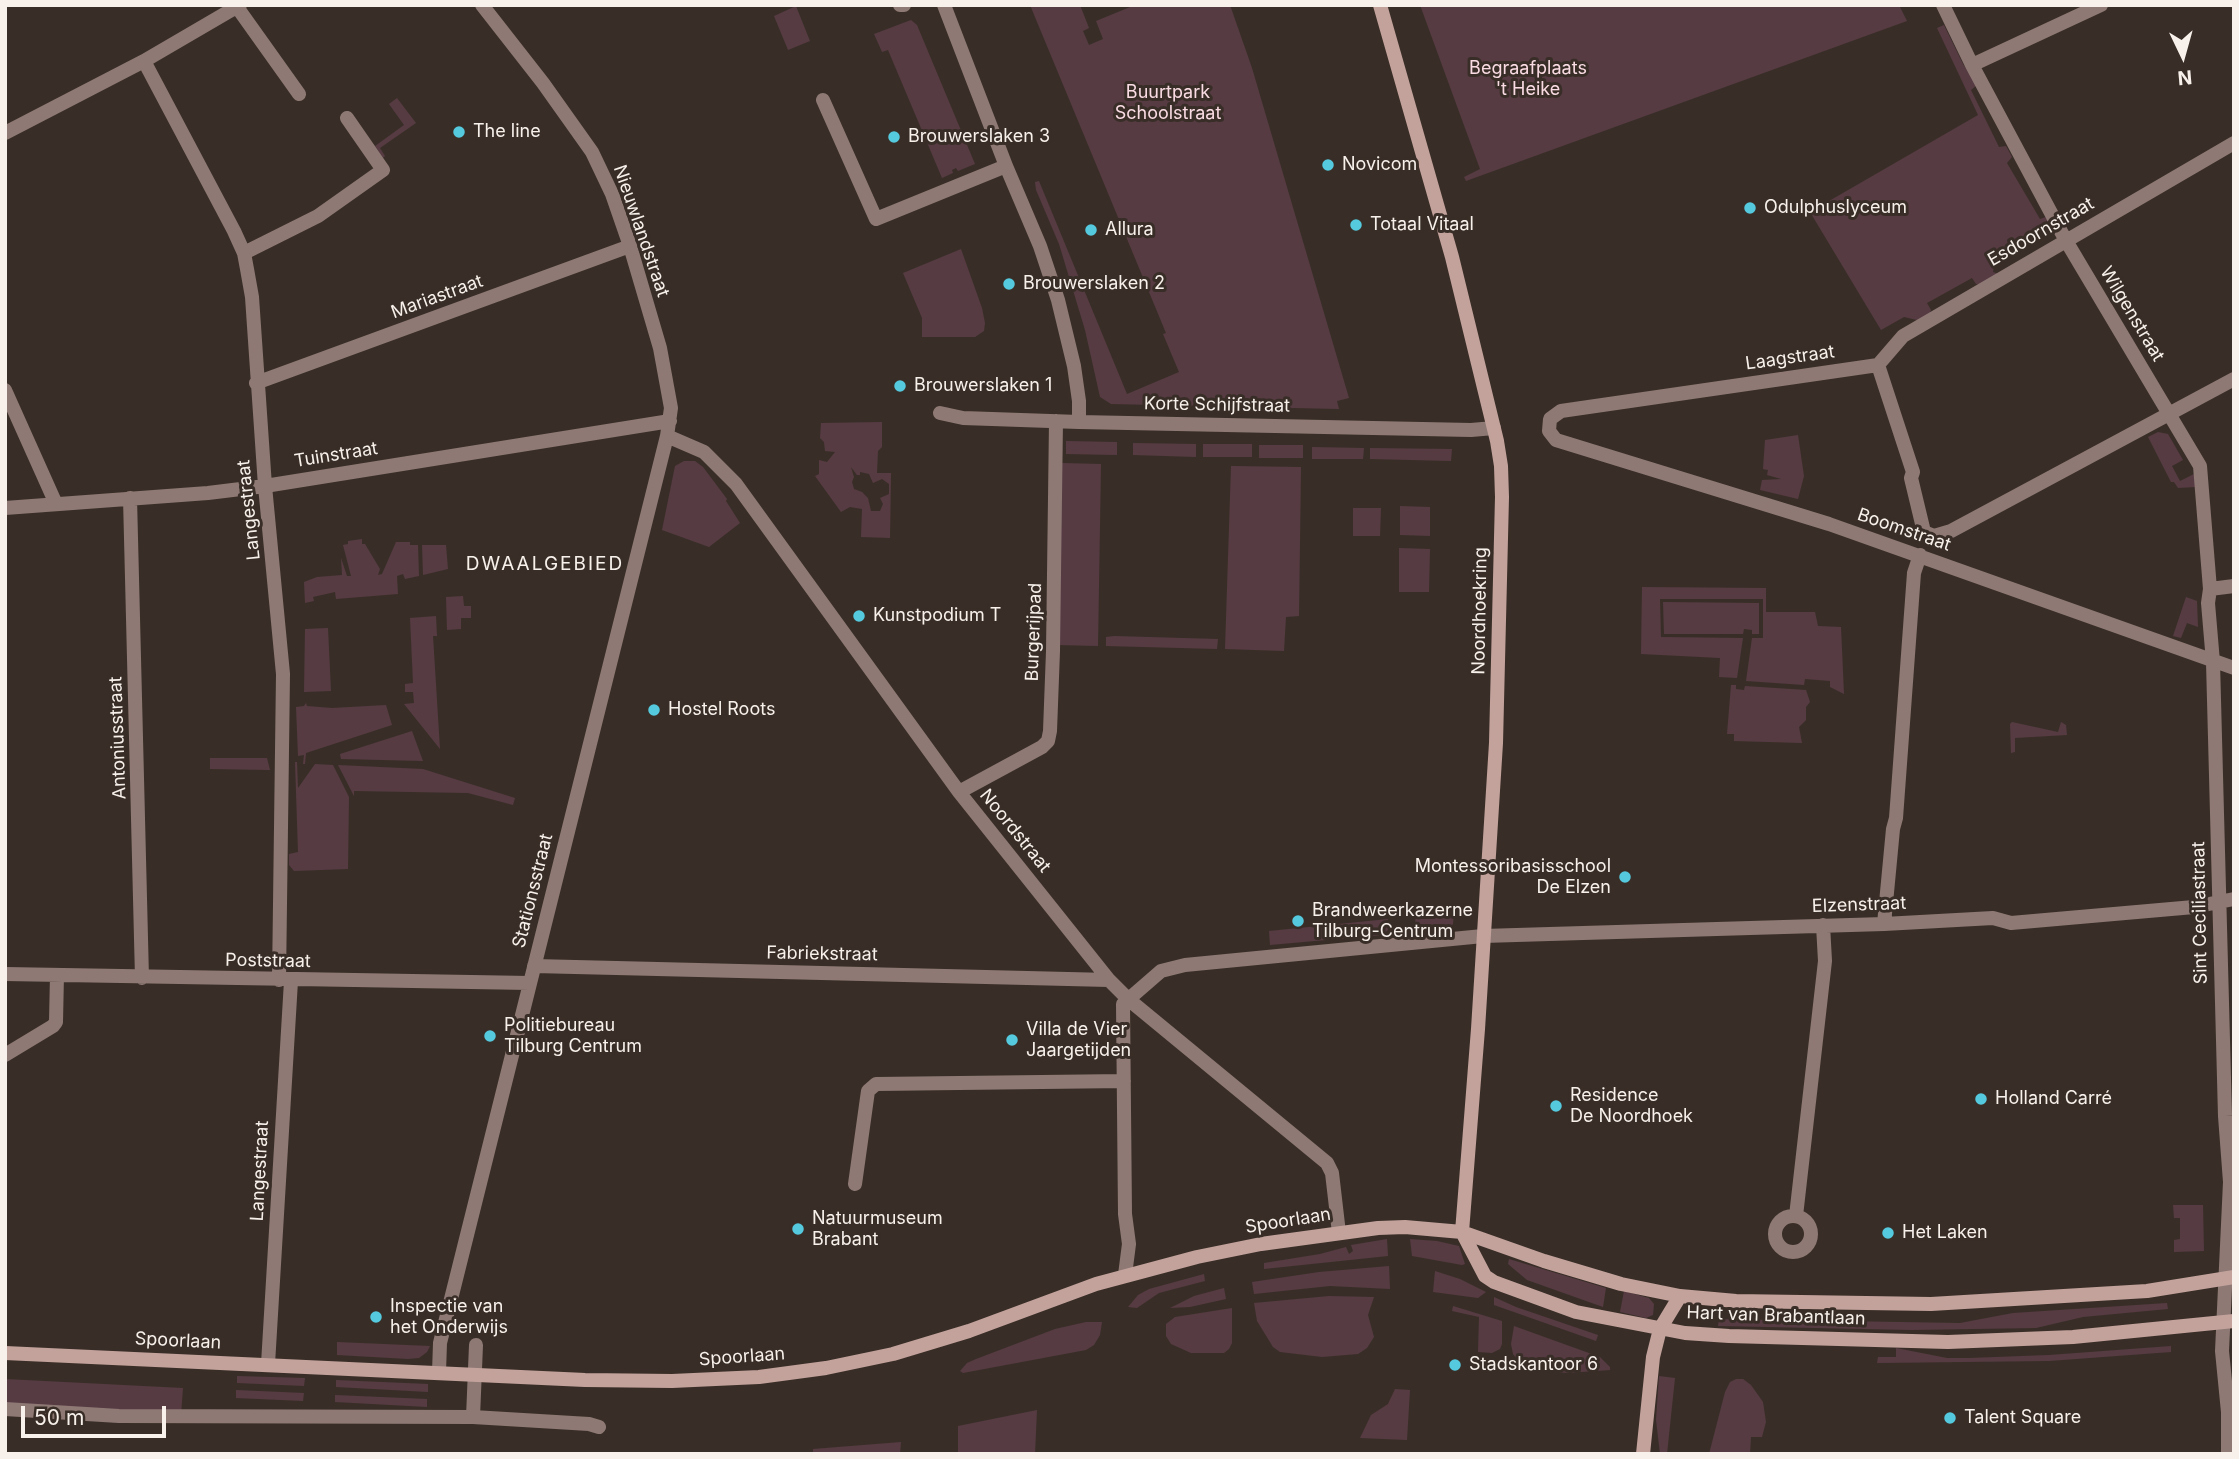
<!DOCTYPE html>
<meta charset="utf-8">
<style>
body{margin:0}
#map{position:relative;width:2239px;height:1459px;overflow:hidden;background:#392e27;font-family:Inter,sans-serif}
canvas{display:block}
.frame{position:absolute;inset:0;border:7px solid #f7f0eb;pointer-events:none}
.north{position:absolute;left:2148px;top:21px;width:70px;height:70px;-webkit-text-stroke:5px #392e27;paint-order:stroke;rotate:175deg;font-size:19px;font-weight:700;line-height:28px;text-align:center;color:#f7f0eb}
.north::after{content:'';display:block;margin:auto;width:24px;height:32px;background:#f7f0eb;clip-path:polygon(50% 0,100% 100%,50% 72%,0 100%)}
.scale{position:absolute;left:21px;top:1406px;width:145px;height:32px;box-sizing:border-box;border:4px solid #f7f0eb;border-top:0;padding-left:9px;font-size:21px;line-height:24px;white-space:nowrap;color:#f7f0eb;-webkit-text-stroke:5px #392e27;paint-order:stroke}
</style>
<div id="map">
<canvas width="2239" height="1459"></canvas>
<div class="frame"></div>
<div class="north">N</div>
<div class="scale">50 m</div>
</div>
<script>
const ctx = document.querySelector('canvas').getContext('2d');
ctx.lineJoin = 'round';
function fill(path, color) { ctx.fillStyle = color; ctx.fill(path, 'evenodd'); }
const toPath = rows => new Path2D(rows.map(r => 'M' + r).join(''));
function trace(path, color, width, dash) { ctx.strokeStyle = color; ctx.lineWidth = width; ctx.lineCap = dash ? 'butt' : 'round'; ctx.setLineDash(dash || []); ctx.stroke(path); }
function drawText(font, color, halo, rows, align = 'center') {
  ctx.font = font + ' Inter,sans-serif'; ctx.lineWidth = 6; ctx.setLineDash([]); ctx.textBaseline = 'middle'; ctx.strokeStyle = halo; ctx.fillStyle = color; for (const [text, x, y, turn = 0] of rows) {
    ctx.save(); ctx.translate(x, y); ctx.rotate((+turn || 0) * Math.PI / 180); ctx.textAlign = isNaN(turn) ? turn : align; if (halo) ctx.strokeText(text, 0, 0); ctx.fillText(text, 0, 0); ctx.restore();
  }
}
const green = toPath([
 [1030,5,1080,5,1089,28,1083,31,1089,45,1103,39,1096,21,1135,5,1230,5,1252,68,1349,398,1337,401,1339,409,1111,404,1100,397,1085,330,1069,277,1059,244,1036,190,1035,182,1039,181,1127,394,1179,372,1163,334,1166,333],
 [1420,5,1899,5,1907,21,1466,181,1464,177,1480,169],
 [796,6,810,41,788,50,774,16],
 [911,20,917,25,975,164,958,171,956,168,952,170,953,173,942,178,888,50,882,52,874,34],
 [1944,25,1963,64,1977,85,1971,90,1999,147,2006,146,2012,157,2007,163,2040,219,2046,217,2054,228,2041,235,2039,232,2034,242,1994,265,1993,272,2005,276,1986,286,1976,284,1972,278,1927,303,1931,310,1929,316,1921,321,1904,317,1881,330,1810,212,1978,115,1937,28],
 [397,98,416,123,380,148,385,156,383,158,375,146,404,125,389,104],
 [961,249,982,308,985,323,984,331,975,337,922,337,922,318,903,273],
 [882,422,882,447,878,451,877,473,891,473,890,538,861,537,862,509,850,507,841,512,815,476,819,474,819,460,827,462,835,452,825,451,824,442,820,438,821,423],
 [851,467,857,475,860,475,860,472,869,474,873,483,882,479,889,484,889,494,880,498,883,504,880,511,871,511,868,498,862,492,854,489,852,482,854,477],
 [2158,432,2168,434,2183,460,2172,466,2180,481,2194,474,2196,487,2178,488,2174,482,2171,482,2148,437],
 [1798,435,1804,476,1798,499,1760,490,1762,480,1781,479,1767,475,1768,470,1763,469,1765,440],
 [1066,441,1117,442,1117,455,1066,454],
 [1133,443,1196,444,1196,457,1133,455],
 [1203,444,1252,444,1252,457,1203,457],
 [1259,445,1303,445,1303,458,1259,458],
 [1312,447,1364,448,1363,459,1312,459],
 [1370,448,1452,449,1451,461,1370,459],
 [684,461,695,461,703,467,727,499,726,501,740,523,709,547,662,530,675,466],
 [1062,463,1101,464,1098,646,1057,645],
 [1231,466,1301,467,1299,616,1286,617,1284,651,1225,649],
 [1400,506,1430,507,1430,536,1400,535],
 [1353,508,1381,508,1380,536,1353,536],
 [362,539,362,544,365,544,380,569,378,575,382,574,396,542,410,542,410,545,418,545,419,576,405,579,403,574,397,576,398,594,336,599,335,592,313,597,314,601,305,603,304,582,317,577,342,575,341,558,347,576,351,576,343,545,348,544,348,541],
 [422,545,446,545,448,569,423,575],
 [1399,548,1430,549,1429,592,1399,592],
 [1642,587,1766,588,1766,612,1815,612,1818,626,1841,627,1844,694,1830,687,1830,681,1805,679,1804,685,1746,681,1752,638,1763,638,1763,599,1660,599,1661,637,1743,638,1737,678,1719,677,1720,658,1641,654],
 [463,596,464,606,471,606,471,618,461,618,461,629,447,630,446,597],
 [2186,597,2197,601,2198,627,2187,623,2181,638,2173,636],
 [1663,602,1759,603,1759,634,1752,634,1752,630,1744,629,1743,634,1664,634],
 [436,616,437,636,433,636,440,749,404,704,414,703,413,692,405,692,405,684,413,683,410,618],
 [328,628,331,691,304,692,305,629],
 [1106,637,1114,636,1218,639,1217,649,1106,646],
 [1731,685,1736,685,1736,689,1744,690,1745,686,1806,690,1810,702,1806,707,1806,720,1799,727,1802,743,1734,741,1734,734,1727,734],
 [306,703,307,706,332,708,386,705,392,725,306,753,305,764,303,764,304,755,298,756,296,707,304,706],
 [2012,722,2058,732,2061,722,2066,725,2067,735,2015,738,2015,752,2011,753,2010,724],
 [412,731,423,761,341,759,340,754],
 [210,758,267,758,270,770,210,769],
 [295,762,297,762,298,788,315,764,333,765,349,797,348,869,294,871,289,865,289,854,298,852],
 [338,765,423,769,515,798,513,805,468,793,354,791,354,796],
 [1417,907,1454,912,1453,924,1448,929,1414,931],
 [1388,919,1388,930,1382,935,1270,945,1269,931],
 [2173,1205,2203,1205,2204,1251,2174,1252,2174,1240,2180,1239,2180,1218,2174,1218],
 [1387,1239,1388,1256,1264,1269,1264,1263,1320,1254,1346,1247,1349,1254,1353,1251,1351,1245],
 [1410,1239,1437,1241,1459,1246,1465,1264,1462,1265,1412,1256],
 [1509,1259,1606,1288,1603,1307,1527,1280,1508,1264],
 [1389,1266,1390,1289,1330,1286,1254,1294,1252,1282,1319,1272],
 [1435,1271,1460,1279,1486,1292,1478,1298,1433,1292],
 [1204,1274,1205,1281,1159,1293,1137,1308,1128,1307,1138,1295,1149,1289],
 [1224,1288,1226,1299,1190,1307,1170,1308,1194,1296],
 [1624,1291,1649,1298,1654,1304,1653,1315,1646,1318,1620,1312],
 [1329,1296,1374,1297,1368,1315,1374,1337,1367,1348,1358,1354,1322,1357,1280,1352,1273,1347,1257,1321,1254,1303],
 [1494,1297,1516,1307,1598,1335,1596,1341,1494,1305],
 [2167,1303,2168,1309,2083,1317,2036,1328,1912,1330,1718,1326,1719,1319,1960,1323,2013,1313],
 [1453,1306,1502,1321,1502,1344,1500,1349,1492,1353,1478,1352,1479,1317,1452,1311],
 [1232,1308,1232,1343,1229,1349,1224,1353,1191,1353,1171,1344,1166,1336,1166,1324,1175,1317],
 [1086,1322,1102,1322,1100,1335,1094,1345,1086,1350,963,1373,960,1371,967,1363,976,1359,1055,1329],
 [1514,1326,1600,1357,1610,1367,1610,1370,1568,1373,1540,1371,1528,1368,1519,1362,1513,1354,1511,1344],
 [337,1342,430,1346,427,1352,419,1358,408,1359,337,1355],
 [2171,1346,2171,1352,2049,1361,1877,1363,1878,1357,1896,1357,1896,1348,1947,1358,1969,1358,2049,1355],
 [237,1376,305,1378,304,1386,237,1383],
 [1659,1376,1675,1378,1667,1454,1660,1454,1656,1420],
 [5,1379,183,1388,181,1415,5,1406],
 [1736,1379,1743,1379,1751,1385,1763,1402,1766,1422,1762,1437,1751,1437,1750,1454,1709,1454,1725,1392,1730,1382],
 [336,1380,428,1384,428,1392,336,1387],
 [1395,1389,1410,1390,1407,1440,1360,1438,1371,1415,1388,1404],
 [236,1390,304,1393,303,1401,236,1398],
 [335,1395,427,1399,427,1407,335,1402],
 [1037,1410,1035,1454,958,1454,958,1426],
 [901,1442,900,1454,813,1454,813,1449]
]);
const street = toPath([
 [900,5,904,5],
 [944,5,1006,166,1040,246,1058,300,1074,366,1079,401,1079,422],
 [1943,5,1972,65,2065,239,2200,466,2210,589,2208,603,2213,662,2225,1116,2230,1182,2222,1351,2228,1412,2228,1454],
 [237,7,299,94],
 [144,61,234,231,244,253,247,269,252,297,265,486,283,674,279,980],
 [1972,65,2101,5],
 [823,100,876,219,1006,166],
 [5,133,144,61,240,5],
 [244,253,318,216,383,170,347,118],
 [1878,365,1903,336,2234,143],
 [256,383,630,246],
 [5,390,56,504],
 [940,413,963,418,1079,422,1471,430,1494,428],
 [667,436,704,452,736,484,959,792,1109,980,1128,999,1327,1163,1332,1173,1339,1233],
 [130,498,142,978],
 [5,508,208,493,265,486,670,421],
 [1934,536,1924,532,1911,478,1913,472,1878,365,1561,411,1550,419,1549,431,1556,440,1829,524,2234,668],
 [1934,536,1951,531,2234,379],
 [2210,589,2234,586],
 [959,792,1042,747,1048,741,1050,731,1053,651,1056,421],
 [1884,924,1893,829,1896,818,1914,573,1920,555],
 [534,966,1109,980],
 [5,974,529,983],
 [5,1055,53,1026,56,1022,57,975],
 [855,1184,868,1091,876,1084,1124,1081],
 '1775 1234a18 18 0 1 1 36 0a18 18 0 1 1-36 0Z',
 [1796,1216,1825,961,1823,925],
 [1125,1275,1129,1244,1125,1214,1123,1004,1161,971,1185,965,1483,936,1884,924,1993,918,2011,923,2194,907,2234,899],
 [268,1364,291,981],
 [439,1372,440,1343,667,436,671,408,660,348,630,246,612,194,592,152,543,83,482,5],
 [5,1409,119,1416,473,1417,589,1424,599,1427],
 [473,1417,476,1345]
]);
const secondary = toPath([
 [1380,5,1452,257,1497,441,1501,466,1502,497,1496,743,1478,1029,1462,1232],
 [1462,1232,1485,1276,1494,1282,1576,1312,1685,1333,1729,1336,1948,1342,2073,1337,2234,1321],
 [5,1353,585,1380,672,1381,759,1377,826,1368,893,1354,969,1331,1096,1284,1197,1257,1261,1244,1378,1228,1405,1227,1462,1232,1544,1261,1621,1284,1680,1296,1736,1301,1931,1304,2147,1291,2234,1277],
 [1643,1454,1653,1357,1660,1329,1680,1296]
]);
const markers = [
 [459,132,7,"#55cadf"],
 [894,137,7,"#55cadf"],
 [1328,165,7,"#55cadf"],
 [1750,208,7,"#55cadf"],
 [1356,225,7,"#55cadf"],
 [1091,230,7,"#55cadf"],
 [1009,284,7,"#55cadf"],
 [900,386,7,"#55cadf"],
 [859,616,7,"#55cadf"],
 [654,710,7,"#55cadf"],
 [1625,877,7,"#55cadf"],
 [1298,921,7,"#55cadf"],
 [490,1036,7,"#55cadf"],
 [1012,1040,7,"#55cadf"],
 [1981,1099,7,"#55cadf"],
 [1556,1106,7,"#55cadf"],
 [798,1229,7,"#55cadf"],
 [1888,1233,7,"#55cadf"],
 [376,1317,7,"#55cadf"],
 [1455,1365,7,"#55cadf"],
 [1950,1418,7,"#55cadf"]
];
const parkNames = [
 ["Begraafplaats",1528,69],
 ["'t Heike",1528,90],
 ["Buurtpark",1168,93],
 ["Schoolstraat",1168,114]
];
const poiNames = [
 ["The line",473,132],
 ["Brouwerslaken 3",908,137],
 ["Novicom",1342,165],
 ["Odulphuslyceum",1764,208],
 ["Totaal Vitaal",1370,225],
 ["Allura",1105,230],
 ["Brouwerslaken 2",1023,284],
 ["Brouwerslaken 1",914,386],
 ["Kunstpodium T",873,616],
 ["Hostel Roots",668,710],
 ["Montessoribasisschool",1611,867,"right"],
 ["De Elzen",1611,888,"right"],
 ["Brandweerkazerne",1312,911],
 ["Tilburg-Centrum",1312,932],
 ["Politiebureau",504,1026],
 ["Tilburg Centrum",504,1047],
 ["Villa de Vier",1026,1030],
 ["Jaargetijden",1026,1051],
 ["Residence",1570,1096],
 ["De Noordhoek",1570,1117],
 ["Holland Carré",1995,1099],
 ["Natuurmuseum",812,1219],
 ["Brabant",812,1240],
 ["Het Laken",1902,1233],
 ["Inspectie van",390,1307],
 ["het Onderwijs",390,1328],
 ["Stadskantoor 6",1469,1365],
 ["Talent Square",1964,1418]
];
const streetNames = [
 ["Nieuwlandstraat",641,231,71],
 ["Esdoornstraat",2041,232,-30],
 ["Mariastraat",437,297,-20],
 ["Wilgenstraat",2132,314,59],
 ["Laagstraat",1790,358,-8],
 ["Korte Schijfstraat",1217,405,1],
 ["Tuinstraat",336,455,-9],
 ["Langestraat",249,510,-96],
 ["Boomstraat",1904,530,19],
 ["Noordhoekring",1480,611,-89],
 ["Burgerijpad",1034,632,-88],
 ["Antoniusstraat",118,738,-92],
 ["Noordstraat",1015,831,51],
 ["Stationsstraat",533,891,-76],
 ["Elzenstraat",1859,905,-2],
 ["Sint Ceciliastraat",2200,913,-91],
 ["Fabriekstraat",822,954,1],
 ["Poststraat",268,961,1],
 ["Langestraat",260,1171,-87],
 ["Spoorlaan",1288,1221,-9],
 ["Hart van Brabantlaan",1776,1316,2],
 ["Spoorlaan",178,1341,3],
 ["Spoorlaan",742,1357,-4]
];
const neighbourhoodNames = [
 ["DWAALGEBIED",545,564]
];
fill(green, '#563b43');
trace(street, '#8e7975', 14);
trace(secondary, '#c3a29c', 14);
for (const [x, y, r, color] of markers) { const dot = new Path2D(); dot.arc(x, y, r, 0, 2 * Math.PI); ctx.fillStyle = color; ctx.fill(dot); trace(dot, '#392e27', 2.5); }
drawText('18px', '#f9dbe3', '#392e27', parkNames);
drawText('18px', '#f7f0eb', '#392e27', poiNames, 'left');
drawText('18px', '#f7f0eb', '#392e27', streetNames);
ctx.letterSpacing = '2px';
drawText('19px', '#f7f0eb', '#392e27', neighbourhoodNames);
ctx.letterSpacing = '0px';
</script>
